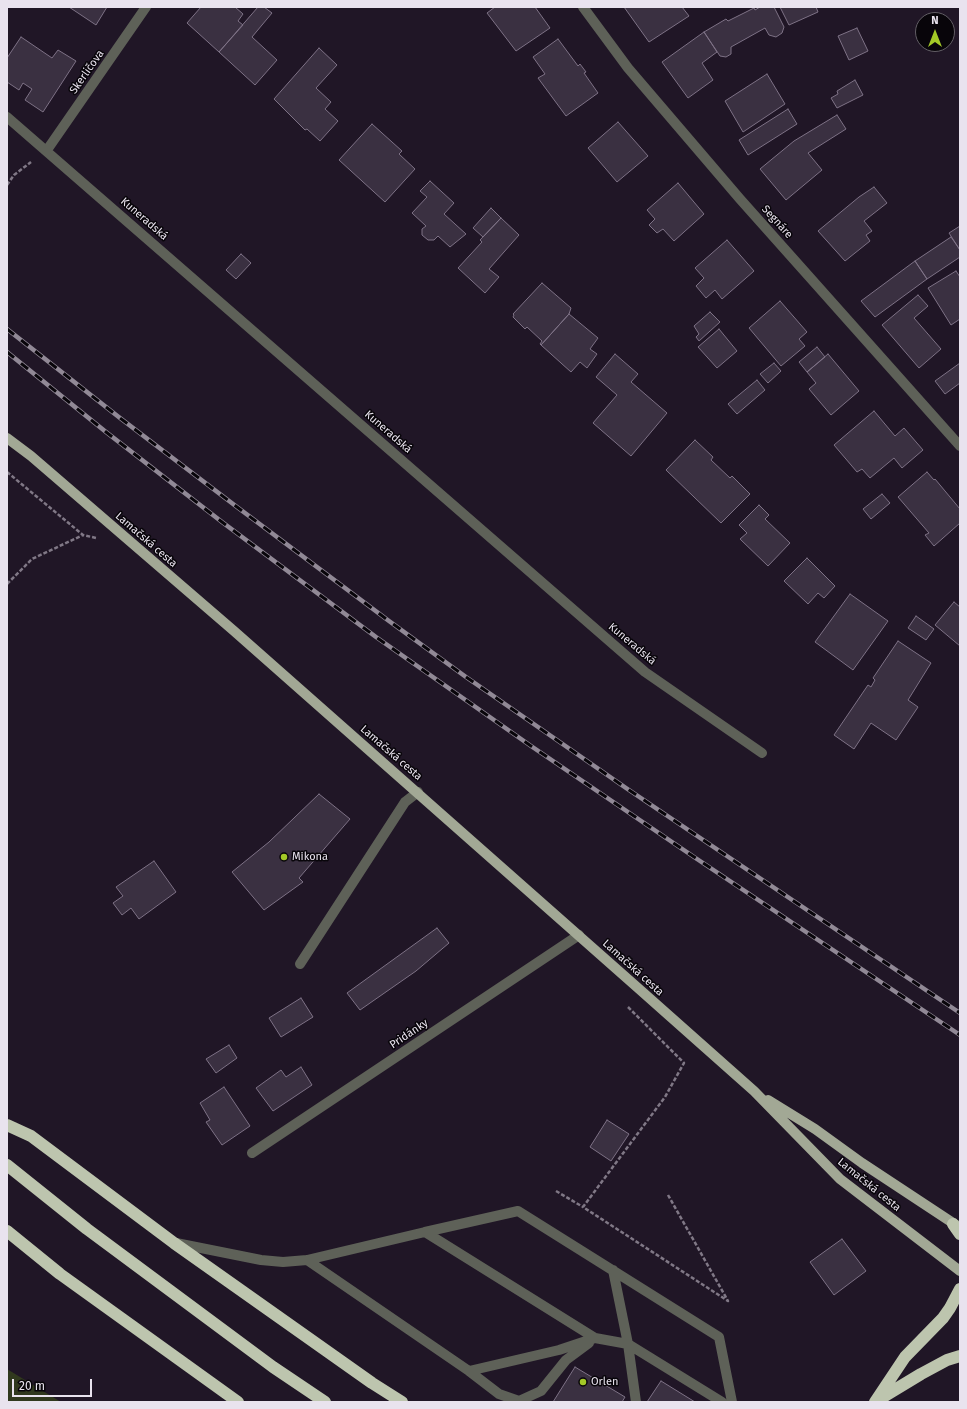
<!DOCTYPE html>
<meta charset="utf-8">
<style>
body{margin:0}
#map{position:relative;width:967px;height:1409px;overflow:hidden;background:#201626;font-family:"Fira Sans",sans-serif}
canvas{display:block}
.frame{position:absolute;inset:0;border:8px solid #e9e3ee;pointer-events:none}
.north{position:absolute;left:915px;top:12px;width:40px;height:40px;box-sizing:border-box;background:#08050a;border:1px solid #625e65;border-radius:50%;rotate:0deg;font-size:11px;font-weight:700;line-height:16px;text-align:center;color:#e9e3ee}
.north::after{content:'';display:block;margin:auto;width:14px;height:18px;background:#a3c927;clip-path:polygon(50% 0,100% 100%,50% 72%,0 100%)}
.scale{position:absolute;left:12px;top:1379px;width:80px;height:18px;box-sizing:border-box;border:2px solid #e9e3ee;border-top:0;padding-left:5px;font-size:12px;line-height:14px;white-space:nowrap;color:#e9e3ee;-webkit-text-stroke:3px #08050a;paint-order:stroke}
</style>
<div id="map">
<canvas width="967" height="1409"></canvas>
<div class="frame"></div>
<div class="north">N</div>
<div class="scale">20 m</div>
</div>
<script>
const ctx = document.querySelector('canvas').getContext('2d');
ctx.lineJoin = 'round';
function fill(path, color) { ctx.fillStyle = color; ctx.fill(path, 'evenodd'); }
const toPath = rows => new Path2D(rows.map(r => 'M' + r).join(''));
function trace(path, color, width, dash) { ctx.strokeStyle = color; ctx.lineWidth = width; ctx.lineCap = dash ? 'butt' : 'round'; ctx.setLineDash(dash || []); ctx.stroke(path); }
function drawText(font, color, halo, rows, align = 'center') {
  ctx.font = font + ' "Fira Sans",sans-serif'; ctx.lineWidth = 3; ctx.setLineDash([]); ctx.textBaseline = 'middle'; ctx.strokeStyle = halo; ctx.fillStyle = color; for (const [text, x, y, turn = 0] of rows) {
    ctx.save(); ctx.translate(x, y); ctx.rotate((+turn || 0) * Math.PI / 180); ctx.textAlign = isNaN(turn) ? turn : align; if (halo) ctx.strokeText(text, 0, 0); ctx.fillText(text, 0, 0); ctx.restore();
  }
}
const green = toPath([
 [7,1369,61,1402,7,1402]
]);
const building = toPath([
 [69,7,107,7,96,25,69,7],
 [201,7,235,7,243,14,238,21,243,25,219,52,187,23,201,7],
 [258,7,264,7,272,13,252,37,277,60,255,85,219,52,258,7],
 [495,7,535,7,550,28,516,51,487,13,495,7],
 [624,7,682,7,689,16,649,42,624,7],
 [760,7,774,7,784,27,782,33,776,37,769,35,765,28,731,47,731,54,726,57,720,56,704,32,726,19,728,21,754,8,755,10,760,7],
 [780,7,816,7,818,12,789,25,780,7],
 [857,28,868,51,849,60,838,36,857,28],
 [704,32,717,52,702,63,713,80,688,98,662,62,704,32],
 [21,37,52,58,58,50,76,61,43,112,25,100,32,89,23,83,19,90,7,82,7,58,21,37],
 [558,39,578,66,580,64,586,72,584,73,598,93,566,116,538,78,545,74,533,57,558,39],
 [319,48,337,65,316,88,331,102,325,109,338,121,320,141,307,129,305,130,274,99,319,48],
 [767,74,785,104,743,132,725,101,767,74],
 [855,80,863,95,837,108,831,98,838,94,837,91,855,80],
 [788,109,797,124,748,155,739,140,788,109],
 [837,115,846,129,808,153,822,170,786,200,760,169,794,141,837,115],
 [618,122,648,156,617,182,588,148,618,122],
 [372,124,402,151,399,154,415,169,385,202,339,160,372,124],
 [430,181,454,203,444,214,466,234,450,247,438,236,434,240,428,240,422,235,422,229,426,226,412,213,427,197,420,191,430,181],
 [678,183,704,214,674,241,663,229,657,233,649,225,655,219,647,210,678,183],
 [874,187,887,203,864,221,872,231,866,235,870,241,845,261,818,231,859,197,874,187],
 [491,208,501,218,483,237,473,228,491,208],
 [501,218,519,235,489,269,499,277,485,293,458,268,482,242,480,240,501,218],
 [960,226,960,250,949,233,960,226],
 [951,237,960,250,960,257,927,279,915,261,951,237],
 [727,240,754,271,722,299,715,290,706,298,696,286,704,278,695,268,727,240],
 [241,254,251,263,236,279,226,270,241,254],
 [915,261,927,279,875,317,861,301,915,261],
 [956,271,960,277,960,319,951,325,928,288,956,271],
 [542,283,571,308,569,314,541,345,540,344,542,341,527,327,525,329,513,317,514,315,513,314,542,283],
 [918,295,928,306,914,318,941,349,919,368,882,325,918,295],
 [780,301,807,332,799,339,805,346,781,366,749,328,780,301],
 [710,312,720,322,699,341,696,337,699,334,694,326,710,312],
 [569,314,598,338,590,349,597,354,587,368,580,362,571,372,541,345,569,314],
 [719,329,737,351,717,368,698,347,719,329],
 [817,347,825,357,807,372,799,362,817,347],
 [615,354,638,374,631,382,667,413,631,456,593,423,617,395,596,377,615,354],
 [828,354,859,391,831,415,809,389,816,383,807,372,828,354],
 [774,363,781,371,768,383,760,374,774,363],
 [960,363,960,383,945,394,935,381,960,363],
 [757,380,765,390,737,414,728,404,757,380],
 [874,411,895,436,904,428,923,450,902,468,894,458,870,478,862,469,857,472,834,445,874,411],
 [695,440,713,457,711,460,730,478,732,476,750,494,721,523,666,470,695,440],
 [927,472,934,480,935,479,960,509,960,523,934,546,925,535,929,533,898,497,927,472],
 [882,494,890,503,871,519,863,509,882,494],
 [759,505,769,515,765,519,790,543,768,566,740,539,747,533,739,525,759,505],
 [807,558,835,586,824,598,818,593,808,604,784,581,807,558],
 [850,594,888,621,853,670,815,642,850,594],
 [954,602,960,607,960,646,935,625,954,602],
 [916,616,934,629,926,640,908,628,916,616],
 [898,641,931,663,908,700,918,707,896,740,871,723,854,749,834,735,868,685,871,687,875,680,873,678,898,641],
 [319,794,350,819,299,878,303,882,264,910,232,872,269,842,319,794],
 [154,861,176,892,139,919,131,908,122,915,113,903,123,896,116,887,154,861],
 [437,928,449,943,416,971,360,1010,347,993,437,928],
 [301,998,313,1017,281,1037,269,1018,301,998],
 [229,1045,237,1058,216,1073,206,1059,229,1045],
 [301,1067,312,1085,273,1111,256,1088,281,1070,286,1077,301,1067],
 [224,1087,250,1126,222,1145,206,1122,210,1120,200,1103,224,1087],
 [607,1120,629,1134,611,1161,590,1147,607,1120],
 [842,1239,866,1271,834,1295,810,1262,842,1239],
 [575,1367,625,1397,622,1402,553,1402,575,1367],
 [661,1381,695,1402,647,1402,661,1381]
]);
const path = toPath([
 [7,185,14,175,31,162],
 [7,472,83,535,96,538],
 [7,584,32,559,83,535],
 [628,1007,684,1063,665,1097,583,1207,728,1301,668,1195],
 [556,1191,583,1207]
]);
const service = toPath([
 [300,964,405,802,418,792],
 [425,1232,518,1211,719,1337,732,1402],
 [176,1243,261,1260,283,1262,307,1260,425,1232,595,1338,628,1344,722,1402],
 [307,1260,469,1371,559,1350,595,1338],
 [613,1270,628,1344,636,1402],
 [469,1371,499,1394,519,1401,541,1391,566,1360,589,1343]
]);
const minor = toPath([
 [583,7,628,68,740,199,960,446],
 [7,117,645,672,762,753],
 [47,150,146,7],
 [252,1153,579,935]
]);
const primary = toPath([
 [7,438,31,456,234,631,638,988,754,1091,840,1179,960,1271],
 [768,1100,815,1129,862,1163,959,1227]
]);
const motorway = toPath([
 [7,1125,31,1136,174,1243,372,1383,402,1402],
 [7,1165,87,1229,273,1367,325,1402],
 [953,1224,960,1234],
 [7,1231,60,1274,238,1402],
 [878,1400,921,1374,947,1360,960,1356],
 [875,1402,905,1357,943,1318,950,1308,960,1289]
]);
const rail = toPath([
 [7,329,120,418,237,507,389,621,466,677,626,788,960,1013],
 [7,352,106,432,222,522,376,637,531,746,697,859,960,1035]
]);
const markers = [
 [284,857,4,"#a3c927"],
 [583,1382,4,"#a3c927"]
];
const streetNames = [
 ["Skerličova",87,72,-55],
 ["Kuneradská",144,219,41],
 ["Segnáre",777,222,48],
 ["Kuneradská",388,432,41],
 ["Lamačská cesta",146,540,41],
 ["Kuneradská",632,644,40],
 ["Lamačská cesta",391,753,41],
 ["Lamačská cesta",633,968,42],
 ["Pridánky",409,1034,-34],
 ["Lamačská cesta",869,1185,39]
];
const poiNames = [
 ["Mikona",292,857],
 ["Orlen",591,1382]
];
fill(green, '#31391e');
fill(building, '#3a3041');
trace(building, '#7e7286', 1);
trace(path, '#807886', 2.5, [4, 2]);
trace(service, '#5e6158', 10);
trace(minor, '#5e6158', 10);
trace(primary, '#a2a895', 10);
trace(motorway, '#bdc5ae', 12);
trace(rail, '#918996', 4.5);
trace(rail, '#08050a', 3, [9]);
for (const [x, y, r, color] of markers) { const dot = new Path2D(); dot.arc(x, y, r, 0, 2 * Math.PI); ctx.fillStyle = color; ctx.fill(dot); trace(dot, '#08050a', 1.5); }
drawText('11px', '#e9e3ee', '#08050a', streetNames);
drawText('11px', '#e9e3ee', '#08050a', poiNames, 'left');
</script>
